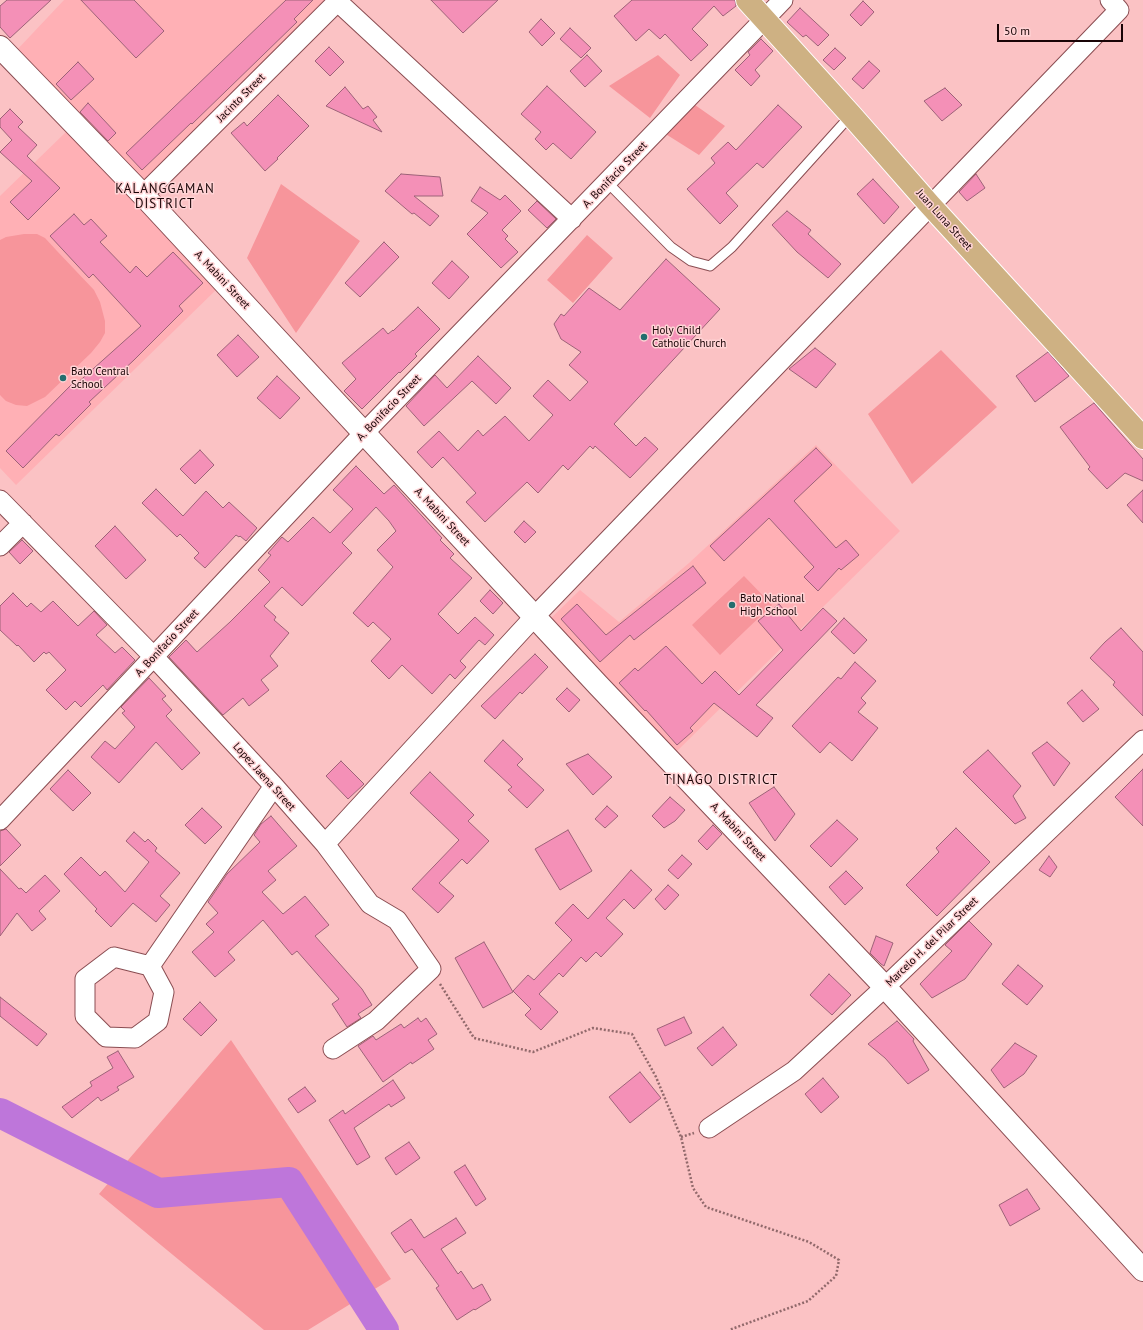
<!DOCTYPE html>
<style>
body{margin:0}
#map{position:relative;width:1143px;height:1330px;overflow:hidden;background:#fbc2c4;font-family:"PT Sans",sans-serif}
canvas{display:block}
.scale{position:absolute;left:997px;top:24px;width:126px;height:18px;box-sizing:border-box;border:2px solid #190406;border-top:0;padding-left:5px;font-size:12px;line-height:14px;white-space:nowrap;color:#190406;-webkit-text-stroke:3px #ffd3d5;paint-order:stroke}
</style>
<div id="map">
<canvas width="1143" height="1330"></canvas>
<div class="scale">50 m</div>
</div>
<script>
const ctx = document.querySelector('canvas').getContext('2d');
ctx.lineJoin = 'round';
function fill(path, color) { ctx.fillStyle = color; ctx.fill(path, 'evenodd'); }
const toPath = rows => new Path2D(rows.map(r => 'M' + r).join(''));
function trace(path, color, width, dash) { ctx.strokeStyle = color; ctx.lineWidth = width; ctx.lineCap = dash ? 'butt' : 'round'; ctx.setLineDash(dash || []); ctx.stroke(path); }
function drawText(font, color, halo, rows, align = 'center') {
  ctx.font = font + ' "PT Sans",sans-serif'; ctx.lineWidth = 3; ctx.setLineDash([]); ctx.textBaseline = 'middle'; ctx.strokeStyle = halo; ctx.fillStyle = color; for (const [text, x, y, turn = 0] of rows) {
    ctx.save(); ctx.translate(x, y); ctx.rotate((+turn || 0) * Math.PI / 180); ctx.textAlign = isNaN(turn) ? turn : align; if (halo) ctx.strokeText(text, 0, 0); ctx.fillText(text, 0, 0); ctx.restore();
  }
}
const built = toPath([
 [64,0,333,0,144,187,15,52],
 [67,131,219,287,16,485,0,468,0,196],
 [816,445,900,531,676,752,549,620,580,590,619,622,689,563]
]);
const green = toPath([
 [658,55,680,75,650,118,609,86],
 [695,105,725,126,699,155,664,133],
 [281,184,360,241,296,333,247,258],
 [24,234,37,234,45,238,57,251,94,290,100,302,105,321,105,333,100,342,91,353,45,397,27,406,16,405,6,401,0,395,0,240,6,237],
 [587,235,613,258,573,303,547,280],
 [941,350,997,407,912,484,868,414],
 [744,576,772,605,720,655,692,625],
 [231,1040,391,1279,308,1330,264,1330,99,1194]
]);
const river = toPath([
 [0,1113,158,1193,289,1182,384,1330]
]);
const building = toPath([
 [7,0,51,0,10,38,0,27,0,6,7,0],
 [81,0,134,0,164,31,136,58,81,0],
 [286,0,313,0,294,19,297,22,192,124,191,123,142,170,126,153,286,0],
 [431,0,498,0,463,33,431,0],
 [632,0,735,0,736,6,723,16,714,6,692,29,708,45,691,61,665,34,660,39,649,29,636,41,614,16,632,0],
 [863,1,874,12,861,26,850,15,863,1],
 [800,8,829,35,818,46,806,35,803,37,787,22,800,8],
 [541,19,555,33,542,46,529,32,541,19],
 [570,28,591,48,581,58,560,39,570,28],
 [761,39,773,51,755,70,760,76,751,86,735,70,750,55,748,52,761,39],
 [329,47,344,62,330,76,315,61,329,47],
 [835,48,846,58,834,70,823,60,835,48],
 [587,55,602,71,585,87,570,71,587,55],
 [869,61,880,71,863,89,852,79,869,61],
 [78,62,94,79,71,100,56,84,78,62],
 [547,86,596,132,571,159,553,143,546,150,535,139,541,132,521,114,547,86],
 [345,87,363,109,368,106,377,117,373,120,382,132,326,106,345,87],
 [945,88,962,105,942,121,924,101,945,88],
 [278,95,309,126,277,158,278,159,265,171,231,133,244,122,247,126,278,95],
 [88,103,116,133,108,141,80,112,88,103],
 [778,105,802,127,763,168,757,163,726,193,738,206,720,224,687,189,715,163,711,158,728,142,736,150,778,105],
 [10,109,23,122,18,127,37,145,27,156,60,188,28,220,10,202,32,181,0,152,12,140,0,127,0,119,10,109],
 [401,174,440,177,443,196,414,196,439,216,430,226,414,213,412,214,385,191,401,174],
 [976,174,985,188,967,201,959,192,976,174],
 [873,179,899,207,884,224,857,194,873,179],
 [480,187,500,200,505,195,521,211,502,230,508,236,505,239,518,252,501,268,467,234,488,213,471,201,480,187],
 [537,201,556,219,547,228,528,210,537,201],
 [787,211,811,230,808,234,841,264,828,278,797,252,772,225,787,211],
 [74,214,84,225,91,219,107,236,100,242,130,273,136,266,147,277,173,252,203,283,179,306,183,311,134,360,89,402,91,404,59,436,56,434,23,468,6,451,72,384,74,386,141,326,93,274,89,278,50,236,74,214],
 [384,242,399,257,360,297,345,283,384,242],
 [666,259,720,309,614,424,636,446,645,437,658,449,630,478,595,446,593,449,590,446,568,470,563,465,538,493,527,482,485,522,466,502,476,493,443,457,432,468,417,452,439,431,458,451,478,430,483,436,505,416,529,441,553,415,533,396,548,380,570,401,588,382,569,365,581,352,561,339,554,324,561,314,564,316,589,288,620,310,666,259],
 [452,261,469,277,449,299,432,283,452,261],
 [418,307,440,329,415,354,417,356,400,373,399,372,362,409,344,391,356,379,342,363,383,328,388,334,393,330,393,331,418,307],
 [238,335,259,357,237,377,217,355,238,335],
 [815,348,836,364,816,388,789,369,815,348],
 [1048,352,1069,376,1035,402,1016,376,1048,352],
 [478,356,511,388,496,404,472,381,424,426,406,406,435,375,447,388,478,356],
 [277,376,300,398,280,419,257,398,277,376],
 [1094,403,1143,459,1143,481,1125,473,1107,489,1088,469,1090,467,1060,427,1094,403],
 [816,448,832,465,794,501,836,548,846,540,859,555,841,570,839,568,818,591,804,577,814,567,769,518,724,561,710,546,816,448],
 [200,450,214,465,195,484,180,469,200,450],
 [356,466,384,494,394,485,442,538,440,540,454,554,450,558,472,578,438,614,458,634,475,617,494,635,485,645,479,640,460,661,466,667,455,679,450,674,432,694,402,665,389,679,371,661,391,639,373,622,368,627,353,613,393,567,377,550,396,531,389,521,376,507,342,543,352,553,302,606,282,587,264,606,276,617,274,620,289,633,270,656,278,666,261,680,269,690,249,706,243,698,223,715,169,657,186,640,197,652,230,622,270,582,258,570,271,555,268,553,282,537,288,542,313,517,330,533,353,509,333,490,356,466],
 [156,489,183,516,206,491,223,508,229,502,257,528,246,541,240,536,239,537,236,535,205,568,194,558,199,553,180,534,177,537,142,503,156,489],
 [1143,490,1143,523,1127,505,1143,490],
 [524,521,536,532,525,543,514,532,524,521],
 [115,526,146,560,126,579,95,546,115,526],
 [22,540,33,551,20,564,9,552,22,540],
 [693,566,706,583,634,640,630,635,600,662,561,619,577,604,606,635,693,566],
 [490,590,503,603,493,614,480,601,490,590],
 [13,593,27,607,31,603,41,612,53,601,78,626,94,611,107,625,96,635,115,653,122,647,135,660,107,690,103,685,81,707,75,701,66,710,46,690,66,670,49,652,46,654,44,652,34,662,18,645,17,646,0,630,0,606,13,593],
 [779,604,801,631,823,608,837,621,756,705,773,718,757,737,714,703,690,728,693,731,677,745,646,710,645,711,619,683,635,668,638,671,666,646,702,684,715,671,739,695,783,650,758,621,779,604],
 [844,618,867,640,854,654,831,632,844,618],
 [1121,628,1143,652,1143,716,1113,685,1115,682,1090,658,1105,642,1121,628],
 [535,654,548,667,522,694,520,692,495,719,481,706,535,654],
 [855,662,876,681,861,698,866,703,858,712,878,728,852,761,830,742,820,753,792,726,838,677,841,679,855,662],
 [149,678,166,696,162,699,172,710,166,716,200,753,182,770,156,742,119,783,91,757,105,741,115,749,135,727,122,713,125,711,121,707,149,678],
 [567,688,580,700,569,712,556,699,567,688],
 [1082,690,1099,709,1083,722,1067,703,1082,690],
 [503,740,523,759,517,765,544,790,527,808,508,790,512,787,484,761,503,740],
 [1047,742,1070,763,1054,786,1032,753,1047,742],
 [988,750,1021,786,1013,796,1026,818,1015,824,963,772,988,750],
 [588,754,612,777,593,795,566,764,588,754],
 [341,761,364,784,348,799,326,776,341,761],
 [1143,769,1143,826,1115,797,1143,769],
 [68,770,91,793,73,811,50,789,68,770],
 [430,772,474,815,468,821,489,841,467,864,462,859,439,883,454,896,438,913,412,889,459,840,410,793,430,772],
 [774,787,795,814,775,841,749,803,774,787],
 [670,797,685,810,675,821,664,828,652,816,670,797],
 [607,806,618,816,605,828,595,819,607,806],
 [202,808,222,827,205,844,185,825,202,808],
 [271,816,297,846,268,871,276,880,262,892,283,914,305,896,329,925,315,936,362,989,372,1005,358,1014,361,1018,347,1027,332,1004,339,999,297,951,292,955,263,920,228,952,235,960,215,977,192,952,214,932,206,924,218,913,208,902,227,874,260,842,254,835,261,824,271,816],
 [837,820,858,839,831,867,810,846,837,820],
 [713,825,722,834,707,850,698,841,713,825],
 [956,828,990,862,937,916,906,885,939,852,936,848,956,828],
 [6,829,21,845,0,866,0,831,6,829],
 [568,830,592,871,560,890,535,849,568,830],
 [134,832,145,842,148,839,157,848,155,851,180,873,160,896,170,905,156,922,133,903,111,927,95,911,97,909,64,874,81,857,100,876,105,871,125,892,149,862,126,841,134,832],
 [682,855,692,864,678,879,668,870,682,855],
 [1049,856,1057,867,1050,877,1039,870,1049,856],
 [0,869,19,889,21,888,26,893,45,875,60,891,39,911,46,919,32,931,17,913,0,936,0,869],
 [631,870,652,890,634,909,624,899,606,918,623,934,601,957,596,952,586,962,581,957,563,977,559,973,539,994,558,1012,541,1030,525,1015,531,1009,513,991,528,975,534,980,572,940,555,923,573,904,588,919,631,870],
 [846,871,863,888,845,905,829,887,846,871],
 [668,885,679,895,665,910,655,899,668,885],
 [969,921,992,944,965,979,932,998,920,984,952,951,945,945,969,921],
 [876,936,893,943,884,966,881,964,870,953,876,936],
 [484,942,513,992,483,1008,455,958,484,942],
 [1018,965,1043,986,1027,1005,1002,984,1018,965],
 [829,974,851,995,832,1015,810,995,829,974],
 [0,997,47,1034,37,1046,0,1016,0,997],
 [200,1002,217,1020,201,1036,183,1019,200,1002],
 [684,1017,692,1033,665,1046,657,1029,684,1017],
 [418,1018,421,1022,426,1018,437,1034,428,1040,434,1049,412,1064,411,1062,383,1082,358,1046,373,1036,376,1040,401,1024,404,1028,418,1018],
 [897,1021,914,1039,913,1041,929,1070,908,1084,885,1058,868,1044,897,1021],
 [723,1027,737,1045,712,1066,697,1048,723,1027],
 [1015,1043,1037,1056,1024,1074,1004,1088,991,1070,1015,1043],
 [118,1051,134,1077,117,1087,119,1090,101,1101,98,1097,72,1118,62,1107,92,1086,90,1082,113,1068,107,1057,118,1051],
 [640,1072,661,1098,630,1123,609,1097,640,1072],
 [823,1078,839,1097,821,1113,805,1094,823,1078],
 [393,1080,405,1098,391,1107,389,1104,354,1128,370,1157,357,1165,329,1120,343,1110,345,1114,393,1080],
 [305,1087,316,1101,298,1113,288,1099,305,1087],
 [409,1142,420,1158,396,1175,385,1158,409,1142],
 [465,1165,486,1199,476,1206,454,1172,465,1165],
 [1027,1189,1040,1209,1010,1226,999,1205,1027,1189],
 [456,1218,466,1233,441,1249,458,1274,461,1271,473,1289,482,1284,491,1300,475,1310,474,1309,457,1320,436,1288,439,1286,412,1249,405,1253,391,1233,411,1219,424,1238,456,1218]
]);
const path = toPath([
 [440,984,474,1038,533,1052,593,1028,632,1034,656,1077,681,1137,693,1188,706,1207,809,1242,839,1260,836,1276,808,1301,729,1330],
 [681,1137,694,1133]
]);
const lane = toPath([
 [607,182,671,247,691,261,710,266,732,247,851,115]
]);
const street = toPath([
 [337,1,572,219],
 [143,195,339,0],
 [0,500,154,657,274,786,325,844,370,904,397,920,431,969,376,1021,333,1049],
 [0,546,23,523],
 [0,820,364,433,783,0],
 [325,844,535,616,1119,10,1110,0],
 [114,957,150,966,164,992,158,1021,135,1038,106,1037,85,1016,85,979,114,957],
 [150,966,274,786],
 [709,1128,794,1071,885,987,1143,740]
]);
const secondary = toPath([
 [0,47,143,195,598,685,885,987,1143,1270]
]);
const primary = toPath([
 [747,0,851,115,930,205,1143,438]
]);
const markers = [
 [644,337,4,"#226e6e"],
 [63,378,4,"#226e6e"],
 [732,605,4,"#226e6e"]
];
const streetNames = [
 ["Jacinto Street",241,98,-45],
 ["A. Bonifacio Street",615,175,-46],
 ["Juan Luna Street",944,220,48],
 ["A. Mabini Street",222,280,47],
 ["A. Bonifacio Street",389,408,-46],
 ["A. Mabini Street",442,517,47],
 ["A. Bonifacio Street",167,643,-47],
 ["Lopez Jaena Street",264,777,48],
 ["A. Mabini Street",738,832,47],
 ["Marcelo H. del Pilar Street",932,942,-44]
];
const poiNames = [
 ["Holy Child",652,331],
 ["Catholic Church",652,344],
 ["Bato Central",71,372],
 ["School",71,385],
 ["Bato National",740,599],
 ["High School",740,612]
];
const quarterNames = [
 ["KALANGGAMAN",165,189],
 ["DISTRICT",165,204],
 ["TINAGO DISTRICT",721,780]
];
fill(built, '#ffb0b5');
fill(green, '#f7959b');
trace(river, '#be76da', 30);
fill(building, '#f490b7');
trace(building, '#9d6278', 1);
trace(lane, '#8a4d52', 11);
trace(street, '#8a4d52', 21);
trace(secondary, '#8a4d52', 24);
trace(primary, '#fff', 24);
trace(path, '#91696b', 2.5, [2, 2]);
trace(lane, '#fff', 9);
trace(street, '#fff', 19);
trace(secondary, '#fff', 22);
trace(primary, '#ceb183', 22);
for (const [x, y, r, color] of markers) { const dot = new Path2D(); dot.arc(x, y, r, 0, 2 * Math.PI); ctx.fillStyle = color; ctx.fill(dot); trace(dot, '#ffd3d5', 1.5); }
drawText('11px', '#190406', '#ffd3d5', streetNames);
drawText('11px', '#190406', '#ffd3d5', poiNames, 'left');
ctx.letterSpacing = '1px';
drawText('13px', '#190406', '#ffd3d5', quarterNames);
ctx.letterSpacing = '0px';
</script>
